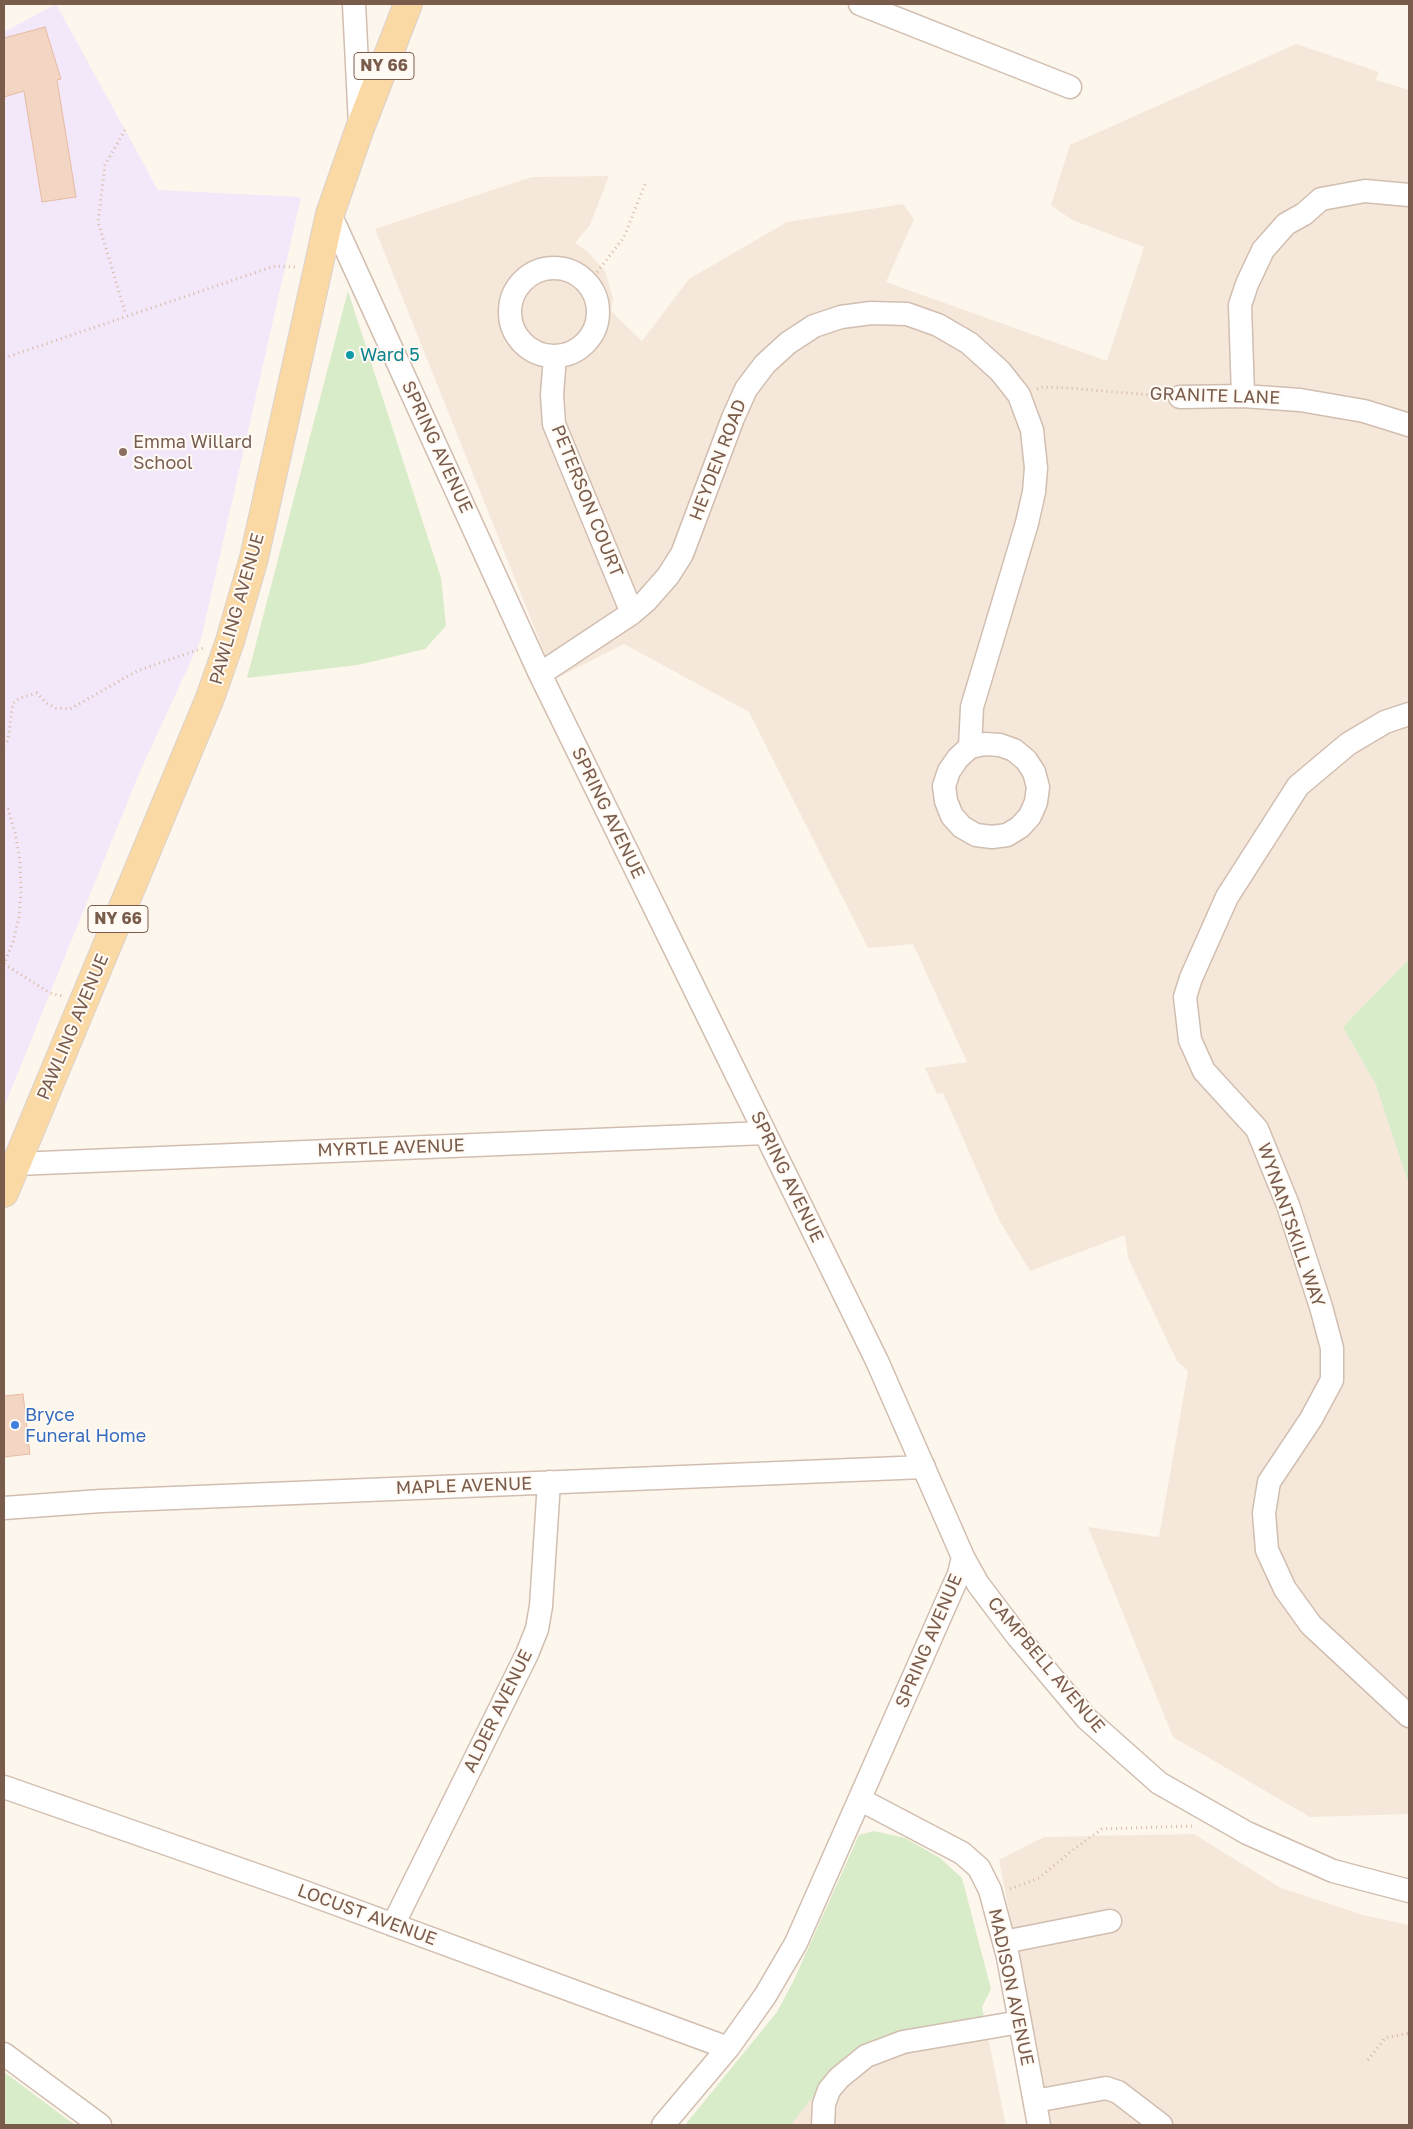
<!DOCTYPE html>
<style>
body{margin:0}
#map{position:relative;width:1413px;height:2129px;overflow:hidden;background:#fdf6ec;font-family:"Golos Text",sans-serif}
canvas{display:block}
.frame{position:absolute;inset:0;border:5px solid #7a5c4d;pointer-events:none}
</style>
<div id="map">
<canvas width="1413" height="2129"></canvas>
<div class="frame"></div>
</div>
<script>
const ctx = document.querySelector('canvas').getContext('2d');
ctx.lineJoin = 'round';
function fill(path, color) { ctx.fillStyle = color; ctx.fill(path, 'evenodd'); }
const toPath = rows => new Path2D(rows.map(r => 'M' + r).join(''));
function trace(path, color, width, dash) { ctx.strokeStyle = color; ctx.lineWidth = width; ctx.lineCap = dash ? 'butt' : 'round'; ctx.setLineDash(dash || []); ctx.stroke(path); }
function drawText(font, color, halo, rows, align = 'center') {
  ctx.font = font + ' "Golos Text",sans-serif'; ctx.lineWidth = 4; ctx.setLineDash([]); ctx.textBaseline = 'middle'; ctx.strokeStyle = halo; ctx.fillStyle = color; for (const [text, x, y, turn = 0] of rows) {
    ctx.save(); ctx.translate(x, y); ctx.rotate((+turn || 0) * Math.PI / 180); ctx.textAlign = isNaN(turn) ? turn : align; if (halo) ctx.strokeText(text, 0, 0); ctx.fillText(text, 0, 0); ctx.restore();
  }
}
const residential = toPath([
 [1296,44,1379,72,1376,80,1409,90,1409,959,1343,1027,1376,1085,1409,1185,1409,1814,1310,1817,1173,1737,1088,1527,1159,1537,1188,1371,1177,1361,1128,1258,1125,1235,1030,1271,999,1220,943,1093,937,1094,925,1068,967,1062,913,944,868,948,749,712,624,644,555,679,375,229,532,177,609,176,590,225,575,243,587,251,605,271,613,298,611,311,642,341,689,279,787,222,903,204,914,219,886,282,1107,361,1144,247,1072,220,1051,205,1070,145],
 [1194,1834,1281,1888,1363,1915,1409,1925,1409,2125,1051,2125,999,1860,1044,1837],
 [984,2017,1006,2125,791,2125,820,2088]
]);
const education = toPath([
 [56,4,158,190,301,197,201,639,138,776,4,1107,4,32]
]);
const green = toPath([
 [348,291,441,578,446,626,425,649,358,665,247,678],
 [1409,959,1409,1185,1376,1085,1343,1027],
 [874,1831,905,1838,940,1858,962,1878,991,1989,982,2007,984,2017,823,2084,791,2125,685,2125,777,2012,793,1982,859,1835],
 [4,2072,75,2125,4,2125]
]);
const building = toPath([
 [45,27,61,79,57,80,76,197,42,202,24,91,4,97,4,38,45,27],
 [23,1394,30,1454,4,1457,4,1396,23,1394]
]);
const path = toPath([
 [125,130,105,165,98,222,126,315],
 [588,284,624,237,645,184],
 [4,358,275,266,295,267],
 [1037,389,1043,387,1068,388,1162,396],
 [4,746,8,740,13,703,20,698,37,693,46,703,56,708,70,709,137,671,203,648],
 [4,805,8,809,15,833,20,860,21,892,19,917,13,942,4,964],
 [4,964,50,993,62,996],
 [1010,1889,1039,1878,1074,1849,1102,1829,1192,1826],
 [1368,2060,1385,2038,1409,2033]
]);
const minor = toPath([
 [354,4,360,125],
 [860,4,1070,87],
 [330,214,540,674,877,1361,963,1557,978,1584,1018,1637,1087,1719,1159,1783,1247,1833,1333,1871,1409,1891],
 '510 312a44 44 0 1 1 88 0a44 44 0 1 1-88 0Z',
 [555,356,552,395,554,424,632,613],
 [1243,396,1240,305,1247,284,1263,250,1286,224,1304,214,1321,199,1365,191,1409,195],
 [1180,397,1243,396,1300,400,1364,411,1409,425],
 [540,674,632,613,646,601,668,576,682,554,733,418,746,389,765,364,788,343,814,326,841,317,871,313,907,314,938,325,969,343,1000,371,1019,395,1032,430,1036,468,1034,492,1027,523,972,707,970,747],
 [1409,714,1385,722,1348,744,1298,786,1227,897,1191,978,1185,997,1190,1040,1204,1071,1257,1129,1288,1205,1321,1307,1332,1348,1332,1380,1311,1419,1269,1482,1264,1513,1267,1550,1285,1589,1311,1625,1409,1716],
 [985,744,1000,745,1014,750,1026,760,1034,772,1038,787,1036,802,1030,816,1020,827,1007,835,992,837,976,835,962,827,952,816,946,801,944,786,949,771,958,758,970,747,985,744],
 [16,1164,765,1133],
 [4,1508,101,1501,924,1467],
 [4,1787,296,1889,728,2048],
 [861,1800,962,1853,979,1868,990,1890,1008,1957,1039,2125],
 [393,1925,527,1654,537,1629,541,1606,549,1482],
 [1004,1942,1110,1921],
 [4,2054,100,2125],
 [1035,2101,1106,2088,1118,2092,1161,2125],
 [663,2125,728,2048,765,1996,796,1943,951,1592,959,1574,963,1557],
 [823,2125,824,2104,829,2090,839,2078,866,2056,903,2042,1020,2022]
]);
const major = toPath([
 [4,1193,210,698,230,641,254,558,330,214,360,128,408,4]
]);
const markers = [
 [350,355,5,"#0f9aa8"],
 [123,452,5,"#8d6e63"],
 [15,1425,5,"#3f7fe0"]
];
const shields = [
 [384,66,60],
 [118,919,60]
];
const shieldNames = [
 ["NY 66",384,66],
 ["NY 66",118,919]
];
const cultureNames = [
 ["Ward 5",360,355]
];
const streetNames = [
 ["GRANITE LANE",1215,396,2],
 ["SPRING AVENUE",437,447,65],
 ["HEYDEN ROAD",718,460,-69],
 ["PETERSON COURT",587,501,68],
 ["PAWLING AVENUE",237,609,-74],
 ["SPRING AVENUE",608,813,64],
 ["PAWLING AVENUE",73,1027,-67],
 ["MYRTLE AVENUE",391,1148,-2],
 ["SPRING AVENUE",787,1177,64],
 ["WYNANTSKILL WAY",1291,1225,71],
 ["MAPLE AVENUE",464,1486,-2],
 ["SPRING AVENUE",929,1641,-67],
 ["CAMPBELL AVENUE",1046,1665,50],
 ["ALDER AVENUE",498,1711,-64],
 ["LOCUST AVENUE",367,1915,20],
 ["MADISON AVENUE",1011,1987,78]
];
const educationNames = [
 ["Emma Willard",133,442],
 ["School",133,463]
];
const shopNames = [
 ["Bryce",25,1415],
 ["Funeral Home",25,1436]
];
fill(residential, '#f5e8da');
fill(education, '#f3e8fa');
fill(green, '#d8ecc9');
fill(building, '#f3d5c3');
trace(building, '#e6bba3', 1);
trace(minor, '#d1beb0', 25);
trace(major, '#dad1cd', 30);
trace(path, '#d9b8a5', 3, [1, 4]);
trace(minor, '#fff', 22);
trace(major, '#fbd9a5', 28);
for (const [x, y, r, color] of markers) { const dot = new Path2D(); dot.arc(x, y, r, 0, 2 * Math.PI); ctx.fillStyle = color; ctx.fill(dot); trace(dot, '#fffaf3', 2); }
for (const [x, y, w] of shields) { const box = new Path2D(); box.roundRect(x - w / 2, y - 13.5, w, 27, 4); ctx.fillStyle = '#fffaf3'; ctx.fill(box); trace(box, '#7a5c4d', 1); }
drawText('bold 16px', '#7a5c4d', null, shieldNames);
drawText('18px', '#0d838f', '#fffaf3', cultureNames, 'left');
drawText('18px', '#7a5c4d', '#fffaf3', streetNames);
drawText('18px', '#785e54', '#fffaf3', educationNames, 'left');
drawText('18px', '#366cbe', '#fffaf3', shopNames, 'left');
</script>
